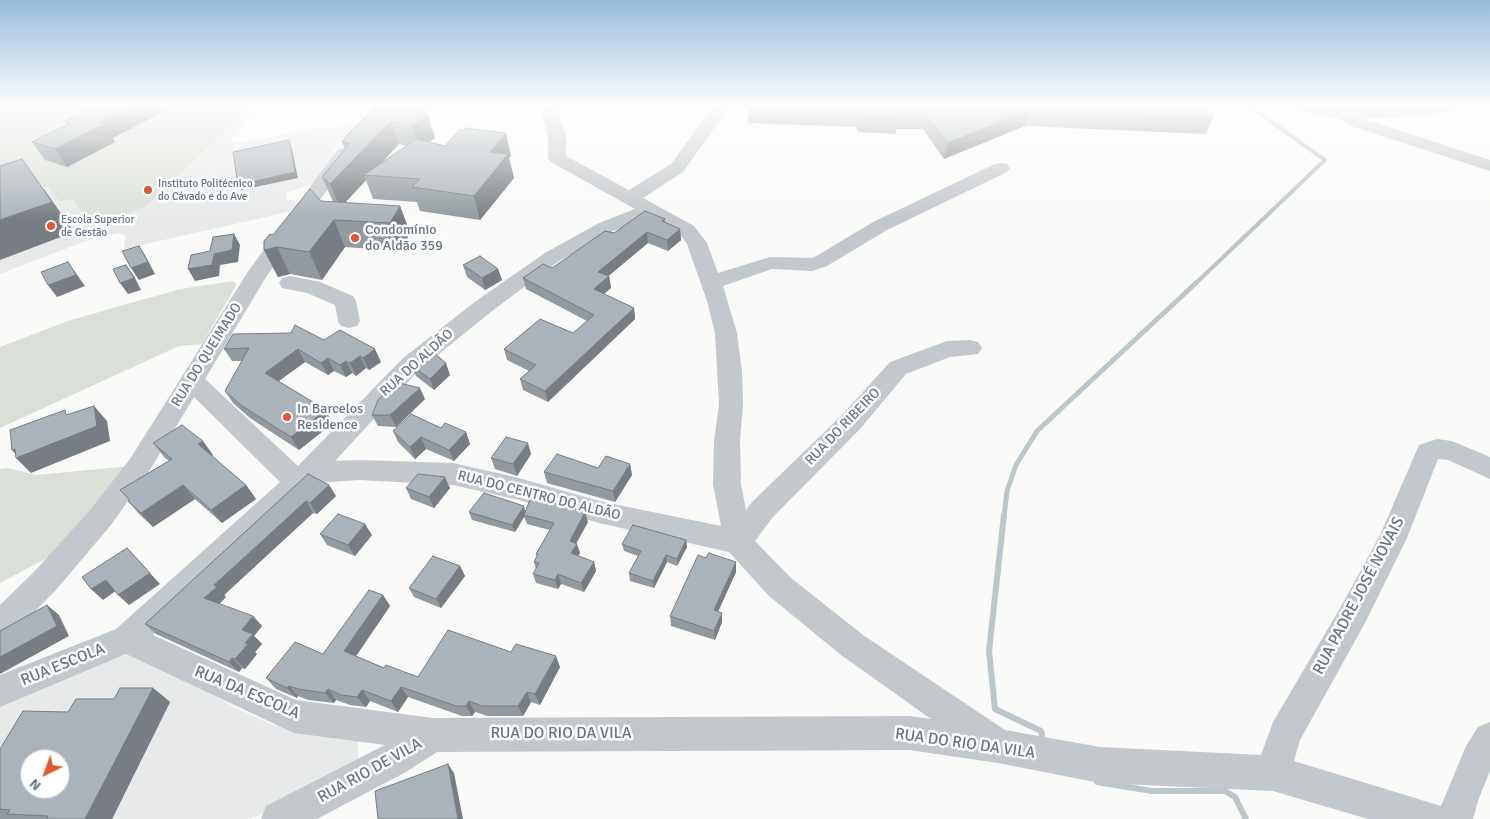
<!DOCTYPE html>
<meta charset="utf-8">
<style>
body{margin:0}
#map{position:relative;width:1490px;height:819px;overflow:hidden;background:#fafaf8;font-family:Signika,sans-serif}
canvas{display:block}
.north{position:absolute;left:20px;top:749px;width:50px;height:50px;box-sizing:border-box;background:#fff;border:1px solid #c1c8cd;border-radius:50%;rotate:222deg;font-size:14px;font-weight:700;line-height:20px;text-align:center;color:#657683}
.north::after{content:'';display:block;margin:auto;width:18px;height:22px;background:#e4572e;clip-path:polygon(50% 0,100% 100%,50% 72%,0 100%)}
</style>
<div id="map">
<canvas width="1490" height="819"></canvas>
<div class="north">N</div>
</div>
<script>
const ctx = document.querySelector('canvas').getContext('2d');
ctx.lineJoin = 'round';
function fill(path, color) { ctx.fillStyle = color; ctx.fill(path, 'evenodd'); }
const toPath = rows => new Path2D(rows.map(r => 'M' + r).join(''));
function trace(path, color, width, dash) { ctx.strokeStyle = color; ctx.lineWidth = width; ctx.lineCap = dash ? 'butt' : 'round'; ctx.setLineDash(dash || []); ctx.stroke(path); }
function drawText(font, color, halo, rows, align = 'center') {
  ctx.font = font + ' Signika,sans-serif'; ctx.lineWidth = 5; ctx.setLineDash([]); ctx.textBaseline = 'middle'; ctx.strokeStyle = halo; ctx.fillStyle = color; for (const [text, x, y, turn = 0] of rows) {
    ctx.save(); ctx.translate(x, y); ctx.rotate((+turn || 0) * Math.PI / 180); ctx.textAlign = isNaN(turn) ? turn : align; if (halo) ctx.strokeText(text, 0, 0); ctx.fillText(text, 0, 0); ctx.restore();
  }
}
const built = toPath([
 [0,106,265,106,229,141,245,142,319,128,357,126,351,135,342,139,333,151,337,154,313,184,286,193,287,200,294,200,298,204,292,211,124,249,126,237,119,233,96,237,0,274],
 [129,654,196,685,236,708,273,725,358,741,358,765,285,803,251,819,0,819,0,701,93,665],
 [30,759,60,759,60,789,30,789]
]);
const green = toPath([
 [0,106,251,106,146,206,92,226,73,199,59,201,48,186,0,202],
 [233,281,237,284,202,344,179,346,0,428,0,347,68,321,134,302,181,289],
 [131,466,62,550,0,583,0,469,8,468,36,475]
]);
const streamFar2 = toPath([
 [1195,284,1325,160,1249,106]
]);
const streamFar1 = toPath([
 [1004,517,1007,491,1016,465,1037,431,1196,283]
]);
const stream = toPath([
 [1004,515,989,651,995,709,1041,731,1042,735],
 [1097,782,1152,791,1225,791,1235,797,1246,819]
]);
const minor = toPath([
 [412,106,434,106,432,109,390,126,378,126,376,122,378,118,412,106],
 [540,106,556,106,566,135,566,156,629,190,671,164,714,106,730,106,683,172,643,198,694,226,707,243,718,273,770,257,813,258,873,222,995,164,1001,163,1007,164,1010,168,1007,172,887,230,827,266,812,271,772,269,723,286,737,333,742,371,743,404,740,441,741,484,746,510,753,501,842,415,890,362,947,341,970,340,978,342,982,348,978,354,950,357,906,374,860,429,773,517,755,541,791,578,863,635,1005,730,1100,747,1261,755,1273,722,1343,603,1380,535,1419,445,1437,439,1452,441,1490,457,1490,479,1448,460,1438,459,1407,538,1365,623,1300,740,1294,761,1441,806,1466,746,1478,727,1490,722,1490,771,1479,798,1473,819,1368,819,1273,791,1100,783,998,763,909,750,437,752,406,772,317,819,261,819,266,806,385,745,294,733,126,654,0,707,0,675,116,629,280,482,194,397,148,473,111,525,56,590,11,635,0,639,0,605,34,572,91,509,130,459,249,270,338,149,344,148,350,149,353,153,266,277,205,379,298,466,402,359,476,301,545,253,599,223,635,209,551,162,548,158,548,135,540,106],
 [650,217,680,234,687,244,707,301,715,333,719,404,714,441,713,484,721,526,599,501,515,477,453,463,360,460,335,461,418,371,492,311,559,261,613,231,650,217],
 [360,480,453,485,515,499,599,523,729,552,769,596,841,655,931,719,909,716,433,718,296,700,153,635,315,483,360,480],
 [1293,106,1366,108,1461,106,1459,109,1423,116,1361,118,1490,160,1490,171,1348,125,1336,117,1325,117,1295,109,1293,106],
 [290,276,320,282,353,296,356,301,360,321,357,326,349,328,341,326,338,321,335,305,307,293,282,288,279,283,282,278,290,276]
]);
const wall = toPath([
 [97,106,115,142,67,167,45,160,32,142,67,125,65,121],
 [370,106,398,106,435,138,429,142,445,146,511,156,509,158,514,178,480,220,420,211,417,202,373,199,366,180,345,203,400,206,410,233,400,251,345,247,322,280,290,274,278,277,264,250,273,235,321,201,333,202,322,177,345,149,342,142,372,111],
 [399,144,406,146,381,163],
 [1207,106,1213,118,1206,134,1025,126,944,159,923,129,896,129,896,134,858,132,856,127,748,123,748,107],
 [665,219,665,223,680,229,681,240,668,251,648,243,608,276,609,276,611,288,604,294,634,308,635,319,548,402,523,390,520,379,529,371,507,360,504,349,573,333,587,321,526,289,523,278,552,268,614,233],
 [463,265,498,269,502,280,485,290,467,277],
 [324,340,381,362,369,370,366,368,356,376,352,373,346,377,334,371,328,375,305,362,279,381,326,410,333,423,299,450,250,418,233,403,225,391,242,361,232,361,224,349],
 [411,365,450,375,434,390,416,376],
 [425,399,396,427,378,426,372,415],
 [441,428,466,432,470,444,454,461,426,449,415,459,398,442,393,431],
 [153,443,213,455,212,456,246,485,256,499,222,523,195,499,153,527,140,515,128,501,129,500,120,490,169,461,164,457],
 [531,454,517,476,495,469,491,458],
 [630,464,632,475,615,502,547,483,544,472,598,468],
 [308,474,329,485,336,496,317,514,313,513,224,595,226,597,219,604,253,616,262,626,254,636,262,644,255,652,257,654,245,669,242,668,239,672,156,634,145,624],
 [406,488,450,488,434,508,411,499],
 [525,511,588,522,576,543,580,553,578,556,594,562,596,571,584,592,561,584,558,589,536,583,533,574,536,569,534,562,537,556,536,554,550,530,527,524,524,517,515,532,472,520,469,512],
 [320,534,372,535,355,556,327,545],
 [686,540,687,547,677,566,667,562,654,588,630,581,629,573,638,556,624,551,622,544],
 [460,566,465,576,441,608,414,597,409,588],
 [736,572,718,612,722,622,715,640,671,626,670,616],
 [383,595,390,606,356,656,384,668,418,677,511,652,560,667,540,705,531,702,523,716,488,716,475,712,472,716,462,716,408,697,398,712,370,701,366,707,350,705,336,700,334,703,308,700,298,696,297,698,276,689,266,678,323,654],
 [153,688,170,702,112,819,0,819,0,749,68,712]
]);
const shadedWall = toPath([
 [131,106,175,106,113,138,115,142,67,167,55,149,98,122],
 [370,106,400,106,372,111],
 [1029,110,1025,126,944,159,948,143],
 [428,115,435,138,419,150,412,126],
 [391,121,399,144,370,176,364,175,366,180,340,208,330,184],
 [506,133,511,156,509,158,514,178,480,220,474,196,490,152],
 [289,140,291,145,298,178,241,190,238,185],
 [44,189,74,232,0,260,0,220],
 [400,206,410,233,400,251,390,223],
 [334,220,345,247,322,280,309,252],
 [680,229,681,240,668,251,667,240],
 [647,232,648,243,600,283,598,272],
 [234,234,240,245,238,262,220,265,219,276,195,281,188,269,214,254],
 [139,246,146,257,155,274,139,280,131,268],
 [277,247,290,274,278,277,264,250],
 [68,262,85,286,57,297,48,285],
 [126,265,134,276,141,290,128,294,120,283],
 [498,269,502,280,485,290,482,278],
 [609,276,611,288,596,300,594,289],
 [634,308,635,319,548,402,545,391],
 [298,349,305,362,273,385,265,373],
 [375,349,381,362,369,370,363,358],
 [360,356,366,368,356,376,350,363],
 [328,358,334,371,328,375,321,363],
 [346,361,352,373,346,377,340,365],
 [446,363,450,375,434,390,430,379],
 [420,388,425,399,396,427,390,415],
 [94,406,107,421,110,441,31,473,16,458,18,457,12,450],
 [326,410,333,423,299,450,291,437],
 [466,432,470,444,454,461,449,450],
 [421,437,426,449,415,459,410,447],
 [203,441,213,455,208,458,198,444],
 [528,443,531,454,517,476,513,464],
 [630,464,632,475,615,502,613,491],
 [445,477,450,488,434,508,429,497],
 [183,485,195,499,153,527,141,513],
 [246,485,256,499,222,523,211,510],
 [329,485,336,496,317,514,310,503],
 [306,501,313,513,224,595,226,597,214,609,204,598,214,585],
 [524,506,526,514,524,515,524,517,515,532,512,525],
 [585,512,588,522,572,551,570,541],
 [365,524,372,535,355,556,348,545],
 [686,540,687,547,677,566,677,559],
 [577,544,580,553,574,563,571,553],
 [127,548,160,584,129,605,118,595],
 [666,555,667,562,654,588,653,581],
 [594,562,596,571,584,592,581,583],
 [736,562,736,572,714,620,714,610],
 [460,566,465,576,441,608,436,599],
 [558,574,561,584,558,589,555,580],
 [106,580,117,590,103,600,91,589],
 [383,595,390,606,352,662,344,651],
 [47,605,59,615,69,636,0,674,0,657],
 [722,613,722,622,715,640,714,631],
 [253,616,262,626,254,636,262,644,255,652,257,654,245,669,235,659,245,643,242,630],
 [556,656,560,667,540,705,535,694],
 [232,658,242,668,239,672,229,662],
 [289,686,298,696,297,698,287,688],
 [401,687,408,697,398,712,391,701],
 [153,688,170,702,112,819,85,819],
 [328,689,336,700,334,703,325,693],
 [362,690,370,701,366,707,357,697],
 [527,692,531,702,523,716,518,706],
 [469,701,475,712,472,716,466,706],
 [448,764,454,773,463,819,458,819]
]);
const building = toPath([
 [97,106,131,106,98,122,104,124,55,149,32,142,71,123,65,121,97,106],
 [382,106,396,106,407,107,428,115,412,126,391,121,330,184,322,177,350,143,342,142,346,136,372,110,382,106],
 [748,106,1207,106,1213,118,1029,110,948,143,925,114,897,113,898,118,860,116,858,112,748,107,748,106],
 [466,128,506,133,490,152,508,154,474,196,412,187,420,179,364,175,416,139,445,146,460,129,464,130,466,128],
 [289,140,295,172,238,185,233,152,289,140],
 [22,159,52,202,0,220,0,166,22,159],
 [310,189,321,201,400,206,390,223,334,220,309,252,277,247,264,250,264,241,270,234,273,235,310,189],
 [645,211,665,219,662,221,680,229,667,240,647,232,598,272,609,276,594,289,634,308,545,391,520,379,536,365,504,349,540,319,573,333,594,315,523,278,543,264,552,268,605,231,614,233,645,211],
 [234,234,232,250,214,254,212,265,188,269,191,255,210,251,213,237,234,234],
 [139,246,148,262,131,268,122,251,139,246],
 [480,256,498,269,482,278,463,265,480,256],
 [68,262,76,275,48,285,41,272,68,262],
 [126,265,134,278,120,283,113,269,126,265],
 [295,325,324,340,340,330,375,349,363,358,360,356,350,363,346,361,340,365,328,358,321,363,298,349,265,373,326,410,291,437,242,406,225,391,249,348,224,349,233,334,291,333,295,325],
 [429,349,446,363,430,379,411,365,429,349],
 [395,382,420,388,390,415,372,415,378,400,395,382],
 [94,406,97,426,16,458,15,449,12,450,10,430,65,410,66,415,94,406],
 [411,414,441,428,445,423,466,432,449,450,421,437,410,447,393,431,411,414],
 [182,425,203,441,198,444,246,485,211,510,183,485,141,513,128,501,130,500,120,490,172,459,153,443,182,425],
 [506,437,528,443,513,464,491,458,506,437],
 [557,454,598,468,606,456,630,464,613,491,544,472,557,454],
 [308,474,329,485,310,503,306,501,214,585,217,587,204,598,253,616,242,630,253,634,245,643,248,644,235,659,232,658,229,662,145,624,308,474],
 [418,474,445,477,429,497,406,488,418,474],
 [484,493,524,506,512,525,469,512,484,493],
 [531,497,585,512,570,541,577,544,571,553,594,562,581,583,558,574,555,580,533,574,539,563,534,562,538,554,536,554,554,523,524,515,531,497],
 [338,514,365,524,348,545,320,534,338,514],
 [633,525,686,540,677,559,666,555,653,581,629,573,641,551,622,544,633,525],
 [127,548,150,573,118,595,106,580,91,589,82,577,127,548],
 [709,553,736,562,714,610,722,613,714,631,670,616,698,555,706,558,709,553],
 [433,556,460,566,436,599,409,588,433,556],
 [369,590,383,595,344,651,384,668,386,665,418,677,448,630,511,652,516,644,556,656,535,694,527,692,518,706,482,706,469,701,466,706,456,706,401,687,391,701,362,690,357,697,341,695,328,689,325,693,298,689,289,686,287,688,266,678,295,642,323,654,369,590],
 [47,605,57,626,0,657,0,631,47,605],
 [120,688,153,688,85,819,47,819,48,816,7,814,10,810,0,809,0,749,23,711,68,712,76,699,114,699,120,688],
 [30,759,60,759,60,789,30,789,30,759],
 [448,764,458,819,378,819,375,791,448,764]
]);
const markers = [
 [148,190,5,"#e4572e"],
 [51,226,5,"#e4572e"],
 [355,238,5,"#e4572e"],
 [287,417,5,"#e4572e"]
];
const farPoinames = [
 ["Instituto Politécnico",158,184],
 ["do Cávado e do Ave",158,197],
 ["Escola Superior",61,220],
 ["de Gestão",61,233]
];
const poiNames = [
 ["Condomínio",365,230],
 ["do Aldão 359",365,246],
 ["In Barcelos",297,409],
 ["Residence",297,425]
];
const streetNames = [
 ["RUA DO QUEIMADO",207,355,-58],
 ["RUA DO ALDÃO",417,363,-42],
 ["RUA DO RIBEIRO",843,427,-46],
 ["RUA DO CENTRO DO ALDÃO",539,496,14]
];
const nearStreetnames = [
 ["RUA PADRE JOSÉ NOVAIS",1359,596,-62],
 ["RUA ESCOLA",63,665,-22],
 ["RUA DA ESCOLA",247,693,23],
 ["RUA DO RIO DA VILA",561,734],
 ["RUA DO RIO DA VILA",965,744,8],
 ["RUA RIO DE VILA",370,771,-29]
];
fill(built, '#e8e9e9');
fill(green, '#dadfd7');
trace(streamFar2, '#bbc7cb', 4);
trace(streamFar1, '#bbc7cb', 5);
trace(stream, '#bbc7cb', 6);
fill(minor, '#c3c8cc');
fill(wall, '#929a9f');
fill(shadedWall, '#777d82');
fill(building, '#aab3b9');
trace(building, '#777d82', 1);
const sky = ctx.createLinearGradient(0, 0, 0, 220);
sky.addColorStop(0, '#96bcdc');
sky.addColorStop(0.48, '#fdfdfc');
sky.addColorStop(1, '#fdfdfc00');
ctx.fillStyle = sky;
ctx.fillRect(0, 0, 1490, 220);
for (const [x, y, r, color] of markers) { const dot = new Path2D(); dot.arc(x, y, r, 0, 2 * Math.PI); ctx.fillStyle = color; ctx.fill(dot); trace(dot, '#fff', 2); }
drawText('11px', '#657683', '#fff', farPoinames, 'left');
drawText('14px', '#657683', '#fff', poiNames, 'left');
drawText('14px', '#657683', '#fff', streetNames);
drawText('16px', '#657683', '#fff', nearStreetnames);
</script>
